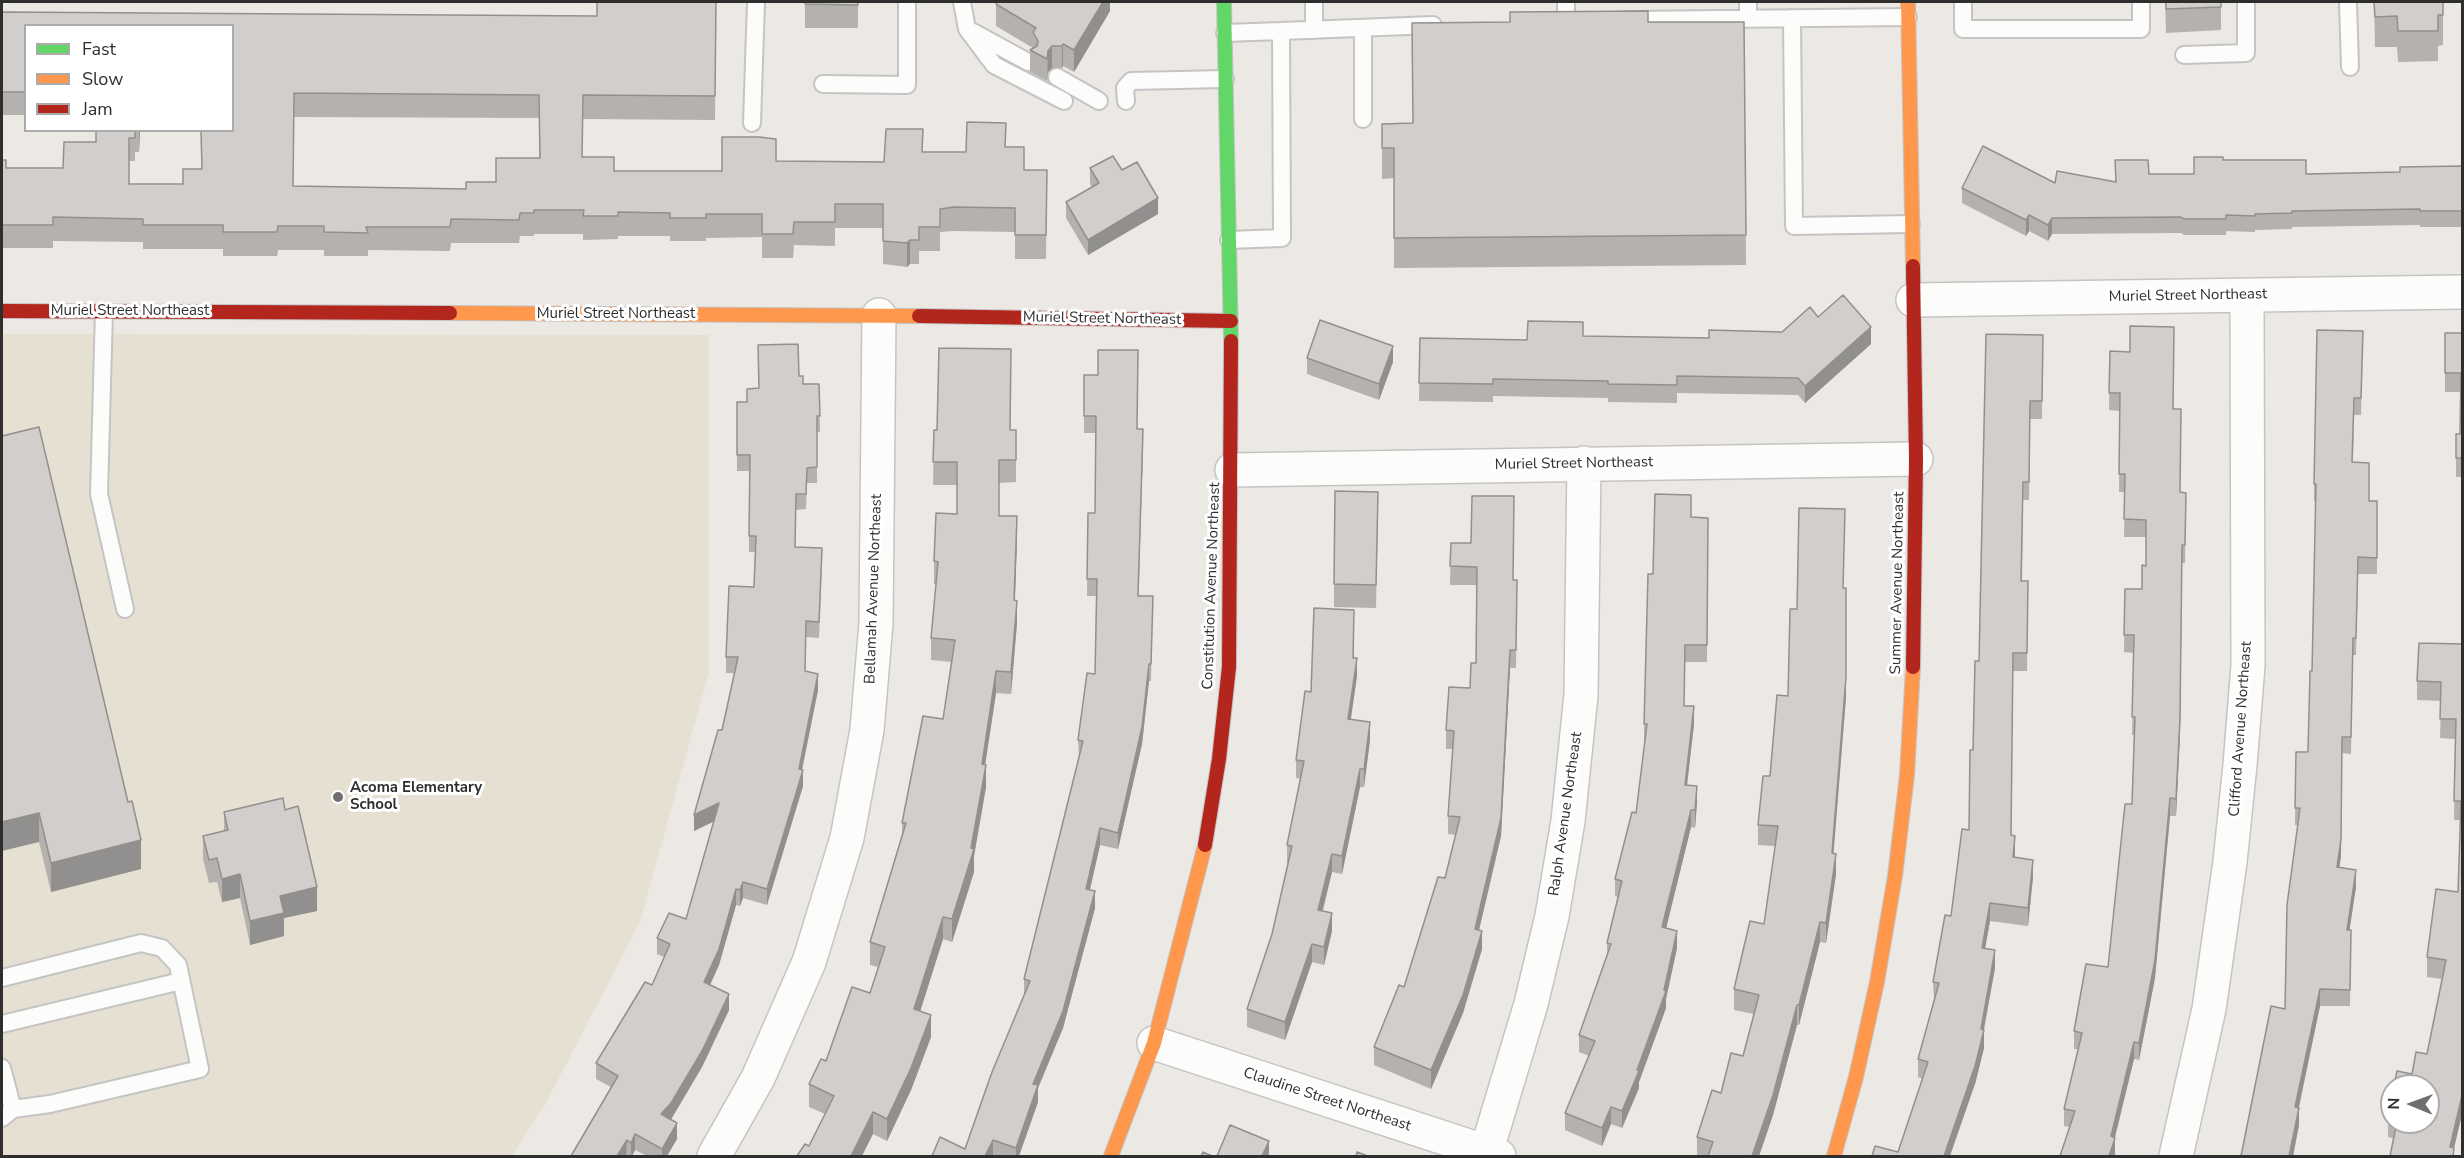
<!DOCTYPE html>
<style>
body{margin:0}
#map{position:relative;width:2464px;height:1158px;overflow:hidden;background:#ece8e4;font-family:"Nunito Sans",sans-serif}
canvas{display:block}
.frame{position:absolute;inset:0;border:3px solid #2e2e2e;pointer-events:none}
.legend{position:absolute;left:24px;top:24px;width:210px;height:108px;box-sizing:border-box;background:#fff;border:2px solid #ababab;margin:0;padding:8px 10px;list-style:none;font-size:18px;color:#2e2e2e}
.legend li{display:flex;align-items:center;gap:12px;height:30px}
.legend b{width:30px;border:2px solid #ababab}
.north{position:absolute;left:2380px;top:1074px;width:60px;height:60px;box-sizing:border-box;background:#fff;border:2px solid #ababab;border-radius:50%;rotate:271deg;font-size:16px;font-weight:700;line-height:24px;text-align:center;color:#2e2e2e}
.north::after{content:'';display:block;margin:auto;width:21px;height:27px;background:#706f6e;clip-path:polygon(50% 0,100% 100%,50% 72%,0 100%)}
</style>
<div id="map">
<canvas width="2464" height="1158"></canvas>
<div class="frame"></div>
<ul class="legend">
<li><b style="height:8px;background:#63d668"></b>Fast</li>
<li><b style="height:8px;background:#ff974d"></b>Slow</li>
<li><b style="height:8px;background:#b3261e"></b>Jam</li>
</ul>
<div class="north">N</div>
</div>
<script>
const ctx = document.querySelector('canvas').getContext('2d');
ctx.lineJoin = 'round';
function fill(path, color) { ctx.fillStyle = color; ctx.fill(path, 'evenodd'); }
const toPath = rows => new Path2D(rows.map(r => 'M' + r).join(''));
function trace(path, color, width, dash) { ctx.strokeStyle = color; ctx.lineWidth = width; ctx.lineCap = dash ? 'butt' : 'round'; ctx.setLineDash(dash || []); ctx.stroke(path); }
function drawText(font, color, halo, rows, align = 'center') {
  ctx.font = font + ' "Nunito Sans",sans-serif'; ctx.lineWidth = 6; ctx.setLineDash([]); ctx.textBaseline = 'middle'; ctx.strokeStyle = halo; ctx.fillStyle = color; for (const [text, x, y, turn = 0] of rows) {
    ctx.save(); ctx.translate(x, y); ctx.rotate((+turn || 0) * Math.PI / 180); ctx.textAlign = isNaN(turn) ? turn : align; if (halo) ctx.strokeText(text, 0, 0); ctx.fillText(text, 0, 0); ctx.restore();
  }
}
const education = toPath([
 [2,334,709,335,709,672,640,922,547,1101,512,1156,2,1156]
]);
const lane = toPath([
 [962,2,967,29,994,65,1064,101],
 [1314,2,1314,30],
 [1566,2,1566,22],
 [1748,2,1748,18],
 [1963,2,1963,29,2141,29,2141,2],
 [2348,2,2350,67],
 [1792,18,1794,226,1911,224],
 [1626,20,1908,17],
 [1363,28,1363,119],
 [1281,31,1433,25],
 [973,32,1028,62],
 [1225,33,1281,31,1282,238,1229,240],
 [2184,55,2246,53,2246,2],
 [1057,77,1099,101],
 [823,84,907,85,907,2],
 [1126,101,1125,88,1131,81,1225,79],
 [752,123,756,2],
 [104,311,99,494,125,609],
 [2,978,141,943,162,948,178,965,200,1069,50,1104,13,1109,2,1118],
 [2,1024,181,981],
 [2,1068,13,1109]
]);
const street = toPath([
 [1913,300,2462,292],
 [1232,470,1916,459],
 [1154,1043,1499,1156],
 [714,1156,758,1078,809,962,847,838,867,730,876,623,879,315],
 [1485,1156,1531,1004,1552,916,1568,821,1581,695,1584,463],
 [2176,1156,2209,1009,2230,862,2240,765,2248,665,2247,296]
]);
const fast = toPath([
 [1224,2,1231,341]
]);
const slow = toPath([
 [1908,2,1913,266],
 [450,313,919,316],
 [1111,1156,1154,1043,1205,845],
 [1834,1156,1856,1077,1877,982,1895,876,1907,775,1913,667]
]);
const jam = toPath([
 [1913,266,1916,459,1913,667],
 [2,311,450,313],
 [919,316,1231,321],
 [1205,845,1219,759,1229,667,1231,341]
]);
const wall = toPath([
 [716,2,715,120,583,119,582,157,614,171,722,171,776,161,884,162,923,152,966,152,1006,147,1024,170,1047,170,1046,259,1015,259,1015,232,954,231,940,232,940,251,919,251,919,264,910,264,907,267,883,264,883,228,835,228,835,246,794,245,793,258,762,258,762,237,706,238,706,241,670,241,670,236,618,236,618,239,583,240,583,234,534,234,534,236,520,236,519,243,451,243,450,251,368,250,368,256,324,256,324,250,278,250,277,256,223,256,223,249,143,249,143,242,53,241,53,248,2,248,2,160,6,168,63,168,96,142,96,130,140,130,139,152,135,152,135,161,129,161,129,184,183,184,201,169,232,26,26,26,26,115,2,115,2,12,597,16],
 [294,117,539,118,539,158,496,182,466,189,293,186],
 [805,2,858,2,858,28,805,28],
 [1110,2,1110,11,1074,72,1063,66,1062,68,1052,68,1048,72,1047,81,1030,72,1030,50,1033,48,996,26,996,4],
 [2165,2,2221,2,2221,30,2166,33],
 [2374,2,2443,2,2443,45,2438,46,2438,61,2398,62,2397,47,2375,47],
 [1648,22,1744,22,1746,265,1394,268,1394,178,1382,179,1382,124,1412,123],
 [2115,160,2149,174,2194,174,2223,160,2306,174,2400,172,2463,166,2463,227,2420,227,2420,225,2292,227,2292,229,2255,230,2255,232,2226,231,2226,235,2184,235,2181,233,2052,234,2048,241,2029,231,2026,236,1962,203,1962,188,2055,183,2116,182],
 [1090,168,1122,170,1158,214,1088,255,1066,218,1066,202,1092,187,1090,184],
 [1818,317,1871,344,1805,403,1798,395,1677,393,1677,403,1608,402,1608,398,1493,396,1493,402,1419,401,1420,338,1527,340,1583,336,1709,338,1782,332],
 [2363,331,2361,415,2354,415,2353,462,2369,501,2377,501,2377,574,2358,574,2356,655,2353,655,2351,754,2342,753,2341,856,2339,867,2356,887,2349,930,2351,930,2350,1006,2320,1006,2299,1108,2299,1125,2293,1156,2241,1156,2285,1009,2298,825,2295,825,2296,752,2308,752,2312,671,2316,501,2314,501,2314,484],
 [2445,333,2463,333,2463,477,2456,477,2456,434,2460,434,2460,392,2445,392],
 [2043,335,2042,419,2030,419,2029,500,2023,500,2022,581,2028,581,2027,671,2013,671,2011,835,2015,854,2015,857,2033,877,2028,926,1990,921,1985,948,1995,968,1984,1030,1984,1048,1975,1084,1898,1152,1923,1079,1918,1077,1918,1059,1934,1000,1933,982,1951,916,1969,830,1979,661],
 [2110,351,2173,409,2180,492,2186,493,2185,563,2182,563,2180,735,2176,816,2170,816,2155,978,2139,1060,2134,1059,2115,1138,2115,1156,2060,1156,2070,1127,2064,1126,2064,1109,2078,1049,2074,1049,2074,1031,2108,967,2132,804,2134,735,2132,735,2134,653,2124,652,2125,589,2142,589,2146,566,2146,537,2124,537,2125,492,2119,492,2120,411,2109,410],
 [1307,358,1393,362,1379,400,1307,374],
 [1084,375,1137,429,1143,446,1138,596,1153,596,1151,681,1149,681,1142,744,1118,849,1100,845,1090,890,1095,908,1063,1028,1038,1088,1038,1102,1019,1156,932,1156,965,1149,1024,994,1024,979,1079,757,1078,740,1095,674,1096,596,1087,596,1088,513,1095,513,1096,433,1084,433],
 [799,376,803,384,819,384,820,432,817,432,817,483,807,483,806,509,796,510,795,547,822,564,819,638,806,637,805,671,818,690,802,770,803,786,767,905,743,898,740,906,736,905,719,965,710,985,729,1010,702,1067,671,1120,677,1139,667,1156,647,1156,635,1150,632,1156,571,1156,611,1087,596,1079,596,1063,652,985,664,957,657,954,657,938,686,919,714,821,694,831,722,730,734,673,726,673,726,657,754,587,755,552,749,552,749,471,737,471,737,402,747,402,759,388],
 [934,430,1016,430,1016,482,999,483,999,516,1017,539,1015,601,1017,623,1011,694,996,693,985,764,986,787,974,856,974,872,952,942,943,939,920,1011,931,1037,911,1090,887,1141,873,1134,809,1146,825,1114,809,1107,809,1084,870,993,878,967,870,965,870,942,902,834,902,823,943,719,951,662,931,660,931,638,936,584,934,584,934,561,957,514,957,485,933,485],
 [2,436,141,869,51,892,39,842],
 [1378,515,1376,608,1334,607,1334,584],
 [1691,517,1708,518,1707,662,1685,662,1684,706,1694,724,1687,785,1697,803,1695,828,1691,827,1666,928,1677,948,1666,999,1666,1008,1639,1082,1639,1088,1622,1128,1611,1124,1602,1146,1565,1130,1565,1113,1589,1056,1579,1052,1579,1035,1607,955,1607,943,1618,897,1615,896,1615,879,1636,813,1645,741,1644,741,1644,724,1653,574],
 [1451,543,1513,580,1517,580,1516,668,1510,668,1501,836,1479,930,1482,949,1463,1013,1431,1089,1374,1065,1374,1047,1404,987,1445,878,1456,835,1448,834,1448,816,1453,749,1446,749,1446,730,1470,688,1476,663,1477,585,1450,585],
 [1844,588,1846,588,1846,697,1833,853,1836,874,1826,943,1820,942,1799,1025,1797,1025,1773,1115,1759,1156,1697,1156,1697,1137,1721,1093,1743,1056,1754,1014,1734,1010,1734,989,1764,924,1775,846,1758,845,1758,825,1788,696,1797,609],
 [1354,627,1354,658,1357,676,1351,719,1370,740,1364,787,1360,787,1342,874,1332,872,1323,911,1332,931,1324,965,1312,962,1285,1040,1247,1027,1247,1009,1272,934,1288,863,1287,863,1287,845,1301,779,1296,778,1296,760,1311,692],
 [2463,644,2463,1110,2454,1148,2454,1156,2388,1137,2388,1118,2392,1096,2392,1122,2428,1122,2412,1074,2427,1054,2442,979,2427,977,2427,957,2458,892,2461,820,2454,820,2455,739,2440,738,2441,701,2417,700,2417,681],
 [285,810,317,911,284,918,284,936,250,945,240,898,222,902,217,882,209,883,203,859,203,836,224,831,224,812]
]);
const shadedWall = toPath([
 [1103,2,1110,2,1110,11,1074,72,1074,50],
 [1063,44,1063,66,1062,68,1062,46],
 [1052,46,1052,68,1048,72,1047,81,1048,51],
 [139,130,140,130,139,152],
 [1158,198,1158,214,1088,255,1088,240],
 [2029,215,2029,231,2026,236,2026,220],
 [2052,218,2052,234,2048,241,2048,225],
 [910,240,910,264,907,267,907,243],
 [1871,327,1871,344,1805,403,1805,386],
 [1393,346,1393,362,1379,400,1379,384],
 [1143,429,1143,446,1138,612,1138,596],
 [1017,516,1017,539,1014,623,1014,600],
 [2182,563,2180,735,2176,816,2176,799],
 [1017,601,1017,623,1011,694,1011,672],
 [1510,650,1510,668,1501,836,1475,947,1475,929],
 [1357,658,1357,676,1348,737,1348,719],
 [1149,664,1149,681,1142,744,1118,849,1118,833],
 [996,671,996,693,982,786,982,764],
 [818,674,818,690,799,784,799,769],
 [1846,677,1846,697,1832,873,1832,853],
 [1694,706,1694,724,1685,802,1685,785],
 [1370,722,1370,740,1364,787,1364,769],
 [2342,737,2341,856,2337,884,2337,867],
 [986,765,986,787,974,856,974,872,952,942,952,919,971,848],
 [1360,769,1360,787,1342,874,1342,856],
 [803,770,803,786,767,905,767,889],
 [1697,786,1697,803,1695,828,1695,810],
 [2170,798,2170,816,2155,978,2139,1060,2139,1043],
 [719,803,719,819,694,831,694,815],
 [1691,810,1691,827,1662,945,1662,927],
 [39,813,39,842,2,851,2,822],
 [1100,828,1100,845,1086,906,1086,889],
 [2015,836,2015,854,2013,875,2013,857],
 [141,840,141,869,51,892,51,863],
 [1332,854,1332,872,1318,927,1318,910],
 [1836,854,1836,874,1826,943,1826,923],
 [2033,860,2033,877,2028,926,2028,908],
 [2356,870,2356,887,2347,947,2347,930],
 [240,874,240,898,222,902,222,879],
 [743,882,743,898,740,906,740,890],
 [317,887,317,911,284,918,284,936,250,945,250,921,280,896],
 [736,889,736,905,719,965,704,998,704,982],
 [1095,891,1095,908,1063,1028,1038,1088,1038,1102,1019,1156,1016,1156,1016,1148,1033,1084],
 [1990,903,1990,921,1982,966,1982,948],
 [1332,913,1332,931,1324,965,1324,947],
 [943,917,943,939,914,1031,914,1009],
 [1820,922,1820,942,1799,1025,1799,1005],
 [1482,931,1482,949,1463,1013,1431,1089,1431,1070],
 [1677,931,1677,948,1666,999,1666,1008,1639,1082,1639,1088,1622,1128,1622,1111,1637,1070,1664,990],
 [1312,944,1312,962,1285,1040,1285,1022],
 [1995,950,1995,968,1983,1033,1984,1030,1984,1048,1975,1084,1950,1156,1944,1156,1981,1029],
 [2320,989,2320,1006,2295,1124,2295,1107],
 [729,994,729,1010,702,1067,671,1119,661,1130,661,1114],
 [1797,1005,1797,1025,1773,1115,1759,1156,1752,1156],
 [931,1015,931,1037,911,1090,887,1141,887,1119],
 [2134,1042,2134,1059,2113,1144,2115,1138,2115,1156,2109,1156,2111,1136],
 [2463,1091,2463,1110,2454,1148,2454,1156,2453,1156,2450,1147],
 [1611,1107,1611,1124,1602,1146,1602,1128],
 [2299,1108,2299,1125,2293,1156,2289,1156],
 [873,1112,873,1134,862,1156,851,1156],
 [677,1123,677,1139,667,1156,662,1156,662,1149],
 [635,1134,635,1150,632,1156,631,1156,631,1143],
 [627,1140,626,1156,617,1156],
 [993,1140,993,1156,985,1156],
 [1269,1141,1269,1156,1262,1156]
]);
const building = toPath([
 [597,2,716,2,715,96,583,95,582,157,614,157,614,171,722,171,722,137,759,137,776,139,776,161,884,162,886,129,923,129,922,152,966,152,967,122,1006,123,1005,147,1024,147,1024,170,1047,170,1046,235,1015,235,1015,208,954,207,940,209,940,227,919,227,919,240,910,240,907,243,883,241,883,204,835,204,835,222,794,222,793,234,762,234,762,214,706,214,706,218,670,218,670,213,618,212,618,216,583,216,584,210,534,210,534,213,520,213,519,220,451,219,450,227,366,227,368,233,324,232,324,226,278,226,277,232,223,232,223,225,143,225,143,219,53,217,53,225,2,225,2,160,6,160,6,168,63,168,64,142,96,142,96,130,135,130,135,138,129,138,129,184,183,184,183,169,202,169,201,130,232,130,232,26,26,26,26,92,2,92,2,12,597,16,597,2],
 [294,93,539,95,540,158,496,158,496,182,466,182,466,189,293,186,294,93],
 [805,2,858,2,858,5,805,4,805,2],
 [997,2,1103,2,1074,50,1063,44,1062,46,1052,46,1048,51,1047,59,1030,50,1037,46,1038,41,1033,32,1036,28,996,4,997,2],
 [2166,2,2221,2,2221,7,2166,9,2166,2],
 [2374,2,2443,2,2443,15,2438,15,2438,31,2398,31,2397,16,2375,17,2374,2],
 [1648,11,1648,22,1744,22,1746,235,1394,238,1394,148,1382,148,1382,124,1413,123,1412,23,1510,22,1510,12,1648,11],
 [1983,146,2055,183,2057,171,2116,182,2115,160,2148,160,2149,174,2194,174,2194,157,2223,157,2223,160,2306,160,2306,174,2400,172,2400,167,2463,166,2463,211,2420,211,2420,209,2292,211,2292,213,2255,214,2255,216,2226,215,2226,219,2184,219,2181,217,2052,218,2048,225,2029,215,2026,220,1962,188,1983,146],
 [1113,156,1122,170,1137,162,1158,198,1088,240,1066,202,1099,183,1090,168,1113,156],
 [1843,295,1871,327,1805,386,1798,378,1677,376,1677,385,1608,384,1608,381,1493,379,1493,384,1419,383,1420,338,1527,340,1528,321,1583,322,1583,336,1709,338,1709,330,1782,332,1810,307,1818,317,1843,295],
 [1320,320,1393,346,1379,384,1307,358,1320,320],
 [2130,326,2174,327,2173,409,2181,409,2180,492,2186,493,2185,545,2182,545,2180,718,2176,799,2170,798,2155,960,2139,1043,2134,1042,2111,1136,2115,1138,2109,1156,2060,1156,2075,1111,2064,1109,2082,1033,2074,1031,2086,964,2108,967,2125,804,2132,804,2135,717,2132,717,2134,635,2124,635,2125,589,2142,589,2142,565,2146,566,2146,520,2124,519,2125,474,2119,474,2120,393,2109,393,2110,351,2130,352,2130,326],
 [2317,330,2363,331,2361,398,2354,398,2352,462,2369,463,2369,501,2377,501,2377,558,2358,557,2356,638,2353,638,2351,737,2342,737,2341,839,2337,867,2356,870,2347,930,2351,930,2350,990,2320,989,2295,1107,2299,1108,2289,1156,2241,1156,2271,1006,2285,1009,2287,905,2300,808,2295,808,2296,752,2308,752,2310,671,2312,671,2316,484,2314,484,2317,330],
 [2445,333,2463,333,2463,458,2456,458,2456,434,2460,434,2461,373,2445,373,2445,333],
 [1986,334,2043,335,2042,401,2030,401,2029,482,2023,482,2021,581,2028,581,2027,653,2013,653,2011,835,2015,836,2013,857,2033,860,2028,908,1990,903,1982,948,1995,950,1981,1029,1984,1030,1975,1066,1944,1156,1872,1156,1875,1146,1898,1152,1928,1062,1918,1059,1939,983,1933,982,1945,915,1951,916,1962,829,1969,830,1970,750,1973,750,1975,661,1979,661,1986,334],
 [798,344,799,376,803,376,803,384,819,384,820,416,817,416,817,467,807,468,806,494,796,494,795,547,822,548,819,622,806,621,805,671,818,674,799,769,803,770,767,889,743,882,740,890,736,889,719,949,704,982,729,994,702,1051,671,1103,661,1114,677,1123,662,1149,635,1134,631,1143,627,1140,617,1156,571,1156,618,1076,596,1063,645,982,652,985,670,944,657,938,669,913,686,919,719,803,694,815,718,730,722,730,738,657,726,657,729,586,754,587,756,536,749,536,750,455,737,455,737,402,747,402,747,389,759,388,758,345,798,344],
 [939,348,1011,349,1010,430,1016,430,1016,460,999,460,999,516,1017,516,1014,600,1017,601,1011,672,996,671,982,764,986,765,971,848,974,849,952,919,943,917,914,1009,931,1015,911,1068,887,1119,873,1112,851,1156,797,1156,805,1144,809,1146,834,1096,809,1084,821,1059,826,1061,852,987,870,993,885,947,870,942,906,823,902,823,923,716,943,719,955,640,931,638,938,562,934,561,936,513,957,514,957,462,933,462,934,430,937,430,939,348],
 [1098,350,1138,350,1137,429,1143,429,1138,596,1153,596,1151,664,1149,664,1142,727,1118,833,1100,828,1086,889,1095,891,1063,1011,1033,1084,1038,1085,1016,1148,993,1140,985,1156,932,1156,940,1137,965,1149,992,1072,1030,981,1024,979,1083,741,1078,740,1087,673,1095,674,1097,579,1087,579,1088,513,1095,513,1096,416,1084,416,1084,375,1098,375,1098,350],
 [39,427,128,802,132,801,141,840,51,863,39,813,2,822,2,436,39,427],
 [1335,491,1378,492,1376,585,1334,584,1335,491],
 [1655,494,1691,495,1691,517,1708,518,1707,645,1685,645,1684,706,1694,706,1685,785,1697,786,1695,810,1691,810,1662,927,1677,931,1664,990,1666,991,1637,1070,1639,1071,1622,1111,1611,1107,1602,1128,1565,1113,1595,1041,1579,1035,1611,944,1607,943,1622,881,1615,879,1632,812,1636,813,1647,724,1644,724,1648,574,1653,574,1655,494],
 [1472,496,1514,496,1513,580,1517,580,1516,650,1510,650,1501,818,1475,929,1482,931,1463,995,1431,1070,1374,1047,1399,985,1404,987,1438,877,1445,878,1460,817,1448,816,1454,731,1446,730,1449,687,1470,688,1471,663,1476,663,1477,567,1450,566,1451,543,1471,543,1472,496],
 [1799,508,1845,509,1843,588,1846,588,1846,677,1832,853,1836,854,1826,923,1820,922,1799,1005,1797,1005,1773,1095,1752,1156,1708,1156,1713,1142,1697,1137,1712,1090,1721,1093,1731,1053,1743,1056,1759,995,1734,989,1750,921,1764,924,1778,826,1758,825,1763,776,1770,776,1777,695,1788,696,1790,609,1797,609,1799,508],
 [1314,608,1354,610,1353,658,1357,658,1348,719,1370,722,1364,769,1360,769,1342,856,1332,854,1318,910,1332,913,1324,947,1312,944,1285,1022,1247,1009,1272,934,1292,846,1287,845,1304,761,1296,760,1305,691,1311,692,1314,608],
 [2419,643,2463,644,2463,1091,2450,1147,2454,1148,2453,1156,2390,1156,2397,1122,2428,1122,2428,1086,2394,1086,2397,1071,2412,1074,2416,1052,2427,1054,2446,960,2427,957,2436,889,2458,892,2461,801,2454,801,2456,719,2440,719,2441,682,2417,681,2419,643],
 [283,798,285,810,298,806,317,887,280,896,284,913,250,921,240,874,222,879,217,858,209,860,203,836,228,830,224,812,283,798],
 [2392,1096,2392,1119,2388,1118,2392,1096],
 [1230,1125,1269,1141,1262,1156,1217,1156,1230,1125],
 [1203,1152,1212,1156,1201,1156,1203,1152],
 [1357,1152,1368,1156,1356,1156,1357,1152]
]);
const markers = [
 [338,797,6,"#706f6e"]
];
const streetNames = [
 ["Muriel Street Northeast",2188,296,-1],
 ["Muriel Street Northeast",130,311],
 ["Muriel Street Northeast",616,314],
 ["Muriel Street Northeast",1102,319,1],
 ["Muriel Street Northeast",1574,464,-1],
 ["Summer Avenue Northeast",1898,583,-89],
 ["Constitution Avenue Northeast",1212,586,-88],
 ["Bellamah Avenue Northeast",874,589,-88],
 ["Clifford Avenue Northeast",2241,729,-86],
 ["Ralph Avenue Northeast",1566,814,-82],
 ["Claudine Street Northeast",1327,1100,18]
];
const poiNames = [
 ["Acoma Elementary",350,788],
 ["School",350,805]
];
fill(education, '#e6e0d3');
trace(lane, '#c5c4c5', 20);
trace(street, '#c5c4c5', 36);
trace(fast, '#c5c4c5', 16);
trace(slow, '#c5c4c5', 16);
trace(jam, '#c5c4c5', 16);
trace(lane, '#fcfcfb', 16);
trace(street, '#fcfcfb', 33);
trace(fast, '#63d668', 14);
trace(slow, '#ff974d', 14);
trace(jam, '#b3261e', 14);
fill(wall, '#b4b1af');
fill(shadedWall, '#92908e');
fill(building, '#d1cecb');
trace(building, '#92908e', 1.5);
for (const [x, y, r, color] of markers) { const dot = new Path2D(); dot.arc(x, y, r, 0, 2 * Math.PI); ctx.fillStyle = color; ctx.fill(dot); trace(dot, '#fff', 2); }
drawText('15px', '#2e2e2e', '#fff', streetNames);
drawText('bold 15px', '#2e2e2e', '#fff', poiNames, 'left');
</script>
